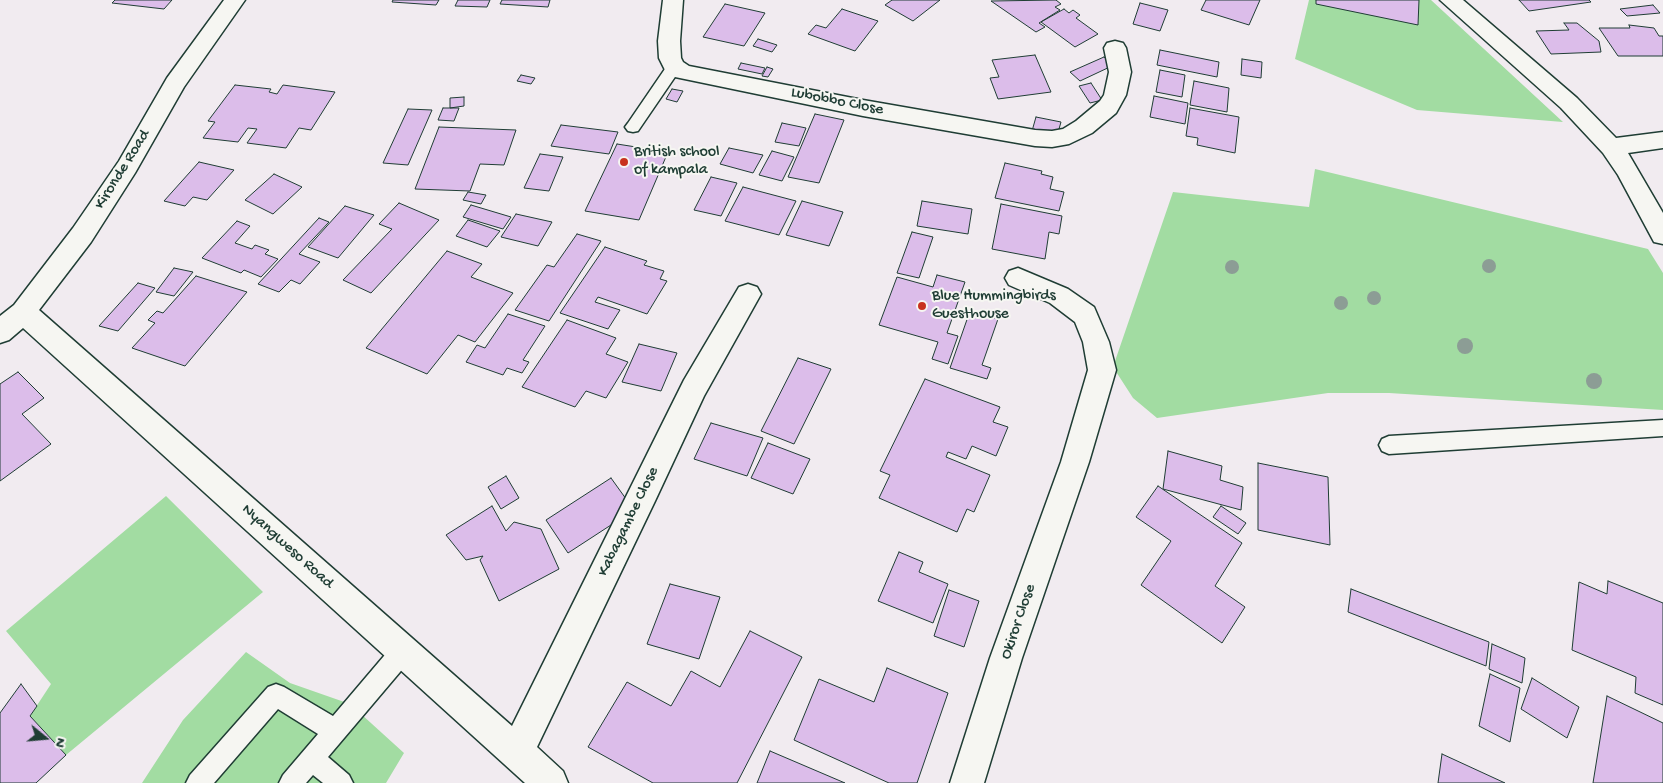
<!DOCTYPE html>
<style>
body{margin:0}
#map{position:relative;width:1663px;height:783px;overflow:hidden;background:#f1ebf0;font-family:"Gochi Hand",sans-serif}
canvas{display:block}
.north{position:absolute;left:20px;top:713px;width:50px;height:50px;-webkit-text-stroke:4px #f6f6f2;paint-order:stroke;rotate:107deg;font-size:14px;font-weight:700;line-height:20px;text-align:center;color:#1f3d34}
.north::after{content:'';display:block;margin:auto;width:18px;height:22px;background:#1f3d34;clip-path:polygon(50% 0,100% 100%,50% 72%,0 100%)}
</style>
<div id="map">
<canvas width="1663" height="783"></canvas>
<div class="north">N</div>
</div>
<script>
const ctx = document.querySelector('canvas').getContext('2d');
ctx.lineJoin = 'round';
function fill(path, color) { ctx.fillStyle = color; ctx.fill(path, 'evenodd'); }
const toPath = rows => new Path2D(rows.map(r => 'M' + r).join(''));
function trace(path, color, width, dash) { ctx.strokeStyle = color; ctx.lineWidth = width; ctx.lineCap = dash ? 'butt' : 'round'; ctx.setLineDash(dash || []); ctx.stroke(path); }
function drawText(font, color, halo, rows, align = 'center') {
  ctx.font = font + ' "Gochi Hand",sans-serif'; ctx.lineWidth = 4; ctx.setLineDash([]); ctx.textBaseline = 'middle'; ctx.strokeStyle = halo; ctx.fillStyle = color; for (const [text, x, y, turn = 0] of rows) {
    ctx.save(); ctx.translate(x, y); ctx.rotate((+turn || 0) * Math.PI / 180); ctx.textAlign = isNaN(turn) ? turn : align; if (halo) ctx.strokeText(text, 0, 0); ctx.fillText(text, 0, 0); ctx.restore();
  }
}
const green = toPath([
 [1309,0,1431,0,1563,122,1417,110,1295,59],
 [1315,169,1648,249,1663,273,1663,410,1389,393,1328,393,1157,418,1133,398,1113,367,1173,192,1309,207],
 [166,496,263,592,66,755,30,716,51,684,6,631],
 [246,652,290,683,350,704,404,753,386,783,142,783,183,720]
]);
const building = toPath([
 [115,0,172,0,164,9,112,3,115,0],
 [393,0,439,0,436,5,392,2,393,0],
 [458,0,490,0,487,7,455,6,458,0],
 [502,0,550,0,548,7,500,4,502,0],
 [892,0,940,0,913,21,885,5,892,0],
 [1056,0,1061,4,1055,7,1060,10,1039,23,1045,27,1036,32,991,1,1056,0],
 [1206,0,1260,0,1249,25,1201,10,1206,0],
 [1316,0,1419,0,1418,25,1316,4,1316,0],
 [1519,0,1589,0,1591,2,1529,11,1519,0],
 [1140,3,1168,10,1160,31,1133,24,1140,3],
 [725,4,765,13,744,46,703,37,725,4],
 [1653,5,1660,13,1627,16,1620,9,1653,5],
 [842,9,878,21,855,51,808,34,816,25,826,28,842,9],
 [1064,9,1069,13,1073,10,1080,15,1076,18,1098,34,1075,47,1041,22,1064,9],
 [1564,23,1577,23,1599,41,1601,52,1551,54,1536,31,1569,30,1564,23],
 [1629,25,1654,28,1659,36,1663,36,1663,56,1618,56,1599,28,1630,28,1629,25],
 [758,39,777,45,772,52,753,46,758,39],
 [1160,50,1219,62,1217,77,1157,65,1160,50],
 [1035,55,1051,92,998,99,990,78,999,77,992,60,1035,55],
 [1104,57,1114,65,1080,81,1070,72,1104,57],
 [1242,59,1262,62,1261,78,1241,75,1242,59],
 [741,63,765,68,762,74,738,69,741,63],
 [767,67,773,69,768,77,762,76,767,67],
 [1160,70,1185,75,1182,97,1156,92,1160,70],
 [521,75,535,78,531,84,517,81,521,75],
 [1194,81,1229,88,1227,112,1190,105,1194,81],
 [1091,83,1102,100,1090,103,1079,86,1091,83],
 [235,85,271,89,269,92,277,94,283,85,335,92,311,130,299,128,286,148,247,143,257,129,248,128,238,142,203,138,215,122,208,121,235,85],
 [672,89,683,91,677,102,666,99,672,89],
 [1154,96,1188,103,1185,124,1150,117,1154,96],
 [464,97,464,106,450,108,450,98,464,97],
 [443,108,459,108,454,121,438,120,443,108],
 [1190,108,1239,117,1235,153,1197,145,1198,138,1186,136,1190,108],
 [408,109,432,110,408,165,383,163,408,109],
 [815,114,844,120,819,183,788,177,815,114],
 [1036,117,1061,122,1057,136,1032,131,1036,117],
 [782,123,806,128,799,146,775,142,782,123],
 [561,125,618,132,609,154,551,146,561,125],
 [439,127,516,130,504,165,480,164,470,191,415,189,439,127],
 [617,144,668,152,639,220,585,211,617,144],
 [729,148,763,155,753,173,720,164,729,148],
 [772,151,794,157,782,181,759,175,772,151],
 [540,154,563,157,549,191,524,188,540,154],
 [199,162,234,170,207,200,193,197,185,206,164,201,199,162],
 [1005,163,1042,171,1041,174,1053,177,1050,189,1064,192,1059,211,995,198,1005,163],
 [274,174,302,187,273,214,245,200,274,174],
 [711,177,737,183,721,216,694,210,711,177],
 [743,187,796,201,779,235,725,221,743,187],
 [468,192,486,195,481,204,463,200,468,192],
 [802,201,843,212,829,246,786,235,802,201],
 [922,201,972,209,968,234,917,226,922,201],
 [399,203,439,220,371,293,343,280,392,229,379,224,399,203],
 [1001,204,1062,216,1059,234,1049,232,1045,259,992,249,1001,204],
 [471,205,511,217,503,229,463,217,471,205],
 [345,206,374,215,338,258,308,247,345,206],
 [516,214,552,222,538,246,501,237,516,214],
 [319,218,329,222,299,254,320,262,300,284,291,280,279,292,258,284,319,218],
 [468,220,500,231,487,247,456,236,468,220],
 [237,221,250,226,235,243,252,249,255,245,269,250,265,254,278,259,261,277,244,270,241,273,202,258,237,221],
 [912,232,933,237,919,278,897,273,912,232],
 [577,234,601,241,549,321,515,310,547,265,554,267,577,234],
 [605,247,647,261,644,265,664,271,660,279,667,281,647,314,598,297,595,302,620,310,608,329,560,313,605,247],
 [447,251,482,264,471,277,513,293,475,342,458,335,427,374,366,348,447,251],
 [174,268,193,272,174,296,156,292,174,268],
 [937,275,965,282,947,333,958,336,948,364,932,359,938,342,879,325,897,277,933,287,937,275],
 [196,276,247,292,185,366,132,348,155,323,148,320,157,311,163,313,196,276],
 [138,283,155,288,118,331,99,326,138,283],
 [970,311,998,319,982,365,991,368,987,379,950,368,970,311],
 [508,314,545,326,523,360,529,362,522,373,507,368,503,375,466,362,477,345,485,348,508,314],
 [567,320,616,338,606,354,628,362,606,398,586,391,575,407,522,387,567,320],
 [639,344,677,353,661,391,622,382,639,344],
 [798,358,831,369,794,444,761,431,798,358],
 [18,372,44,398,22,414,51,444,0,481,0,384,18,372],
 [925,379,1000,407,993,422,1008,427,996,456,972,446,966,459,948,452,946,457,990,475,974,512,967,509,957,532,879,498,890,475,880,471,925,379],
 [711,423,763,438,747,476,694,459,711,423],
 [768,443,810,459,793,494,751,478,768,443],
 [1168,451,1222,466,1220,480,1243,487,1241,510,1163,489,1168,451],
 [1258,463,1328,477,1330,545,1258,530,1258,463],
 [506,476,519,498,501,509,488,487,506,476],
 [611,478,634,510,568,553,546,520,611,478],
 [1158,486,1242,543,1215,586,1245,607,1222,643,1141,585,1171,541,1136,517,1158,486],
 [492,506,506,531,514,522,541,529,559,569,499,601,480,560,483,556,466,560,446,535,492,506],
 [1221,506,1246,523,1238,534,1213,517,1221,506],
 [899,552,923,562,919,572,948,584,933,623,878,601,899,552],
 [1608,581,1663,603,1663,705,1635,693,1636,677,1572,650,1579,582,1607,594,1608,581],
 [670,584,720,597,699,659,647,644,670,584],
 [1351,589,1489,642,1486,666,1348,612,1351,589],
 [949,590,979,601,964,647,934,636,949,590],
 [750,631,802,657,737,783,653,783,588,747,627,682,671,706,691,671,720,687,750,631],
 [1492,644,1525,658,1522,683,1489,669,1492,644],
 [887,668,948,693,917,783,889,783,794,740,819,679,874,702,887,668],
 [1490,674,1520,688,1510,742,1479,726,1490,674],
 [1532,678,1579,707,1567,738,1521,709,1532,678],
 [21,684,37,706,30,716,66,755,36,783,0,783,0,713,21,684],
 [1607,696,1663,723,1663,783,1593,783,1607,696],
 [770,751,845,783,757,783,770,751],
 [1442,754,1505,783,1438,783,1442,754]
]);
const service = toPath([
 [674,62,679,63,681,67,679,71,638,131,633,132,628,131,625,127,628,123,669,63,674,62],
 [1663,420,1663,436,1389,454,1382,451,1379,445,1382,439,1389,436,1663,420],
 [403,640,411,643,414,651,411,659,328,757,349,775,353,783,323,783,313,775,306,783,279,783,283,775,318,734,278,709,214,783,186,783,190,775,268,687,276,684,284,687,333,716,395,643,403,640]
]);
const minor = toPath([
 [224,0,245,0,184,87,135,173,91,242,39,310,512,726,684,380,739,287,748,284,757,287,761,294,704,396,655,501,537,747,563,771,568,783,525,783,23,328,9,340,0,343,0,316,14,305,73,228,119,161,167,78,224,0],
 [663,0,683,0,680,41,681,58,683,62,689,66,863,100,1035,130,1052,131,1063,129,1076,121,1100,101,1104,95,1109,72,1104,48,1107,43,1115,41,1123,43,1126,48,1131,72,1126,95,1116,113,1092,133,1069,144,1052,147,1035,146,863,116,675,77,666,72,659,58,658,41,663,0],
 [1440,0,1463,0,1577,98,1616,138,1663,132,1663,148,1628,153,1663,213,1663,244,1654,242,1618,175,1603,153,1561,108,1440,0],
 [1018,268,1068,289,1094,307,1109,342,1116,370,1089,462,1022,658,984,783,950,783,990,658,1061,462,1088,370,1083,342,1075,322,1050,303,1009,285,1005,278,1009,271,1018,268]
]);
const trees = [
 [1489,266,7],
 [1232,267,7],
 [1374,298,7],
 [1341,303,7],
 [1465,346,8],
 [1594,381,8]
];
const markers = [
 [624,162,5,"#c8321e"],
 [922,306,5,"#c8321e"]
];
const streetNames = [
 ["Lubobbo Close",837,102,11],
 ["Kironde Road",123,170,-58],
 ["Kabagambe Close",629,522,-64],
 ["Nyangweso Road",287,547,42],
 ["Okiror Close",1019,622,-71]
];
const poiNames = [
 ["British school",634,153],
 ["of kampala",634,171],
 ["Blue Hummingbirds",932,297],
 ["Guesthouse",932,315]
];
fill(green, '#a2dca2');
fill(building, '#dcbdea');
trace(building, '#1f3d34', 1);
trace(service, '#1f3d34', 3);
trace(minor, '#1f3d34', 3);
fill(service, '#f6f6f2');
fill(minor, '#f6f6f2');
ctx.fillStyle = '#8c9d95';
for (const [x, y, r] of trees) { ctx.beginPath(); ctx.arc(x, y, r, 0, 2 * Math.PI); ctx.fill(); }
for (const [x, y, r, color] of markers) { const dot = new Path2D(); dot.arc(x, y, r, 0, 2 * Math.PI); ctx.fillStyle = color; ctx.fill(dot); trace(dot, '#f6f6f2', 2); }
drawText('16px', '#1f3d34', '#f6f6f2', streetNames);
drawText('16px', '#1f3d34', '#f6f6f2', poiNames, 'left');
</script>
